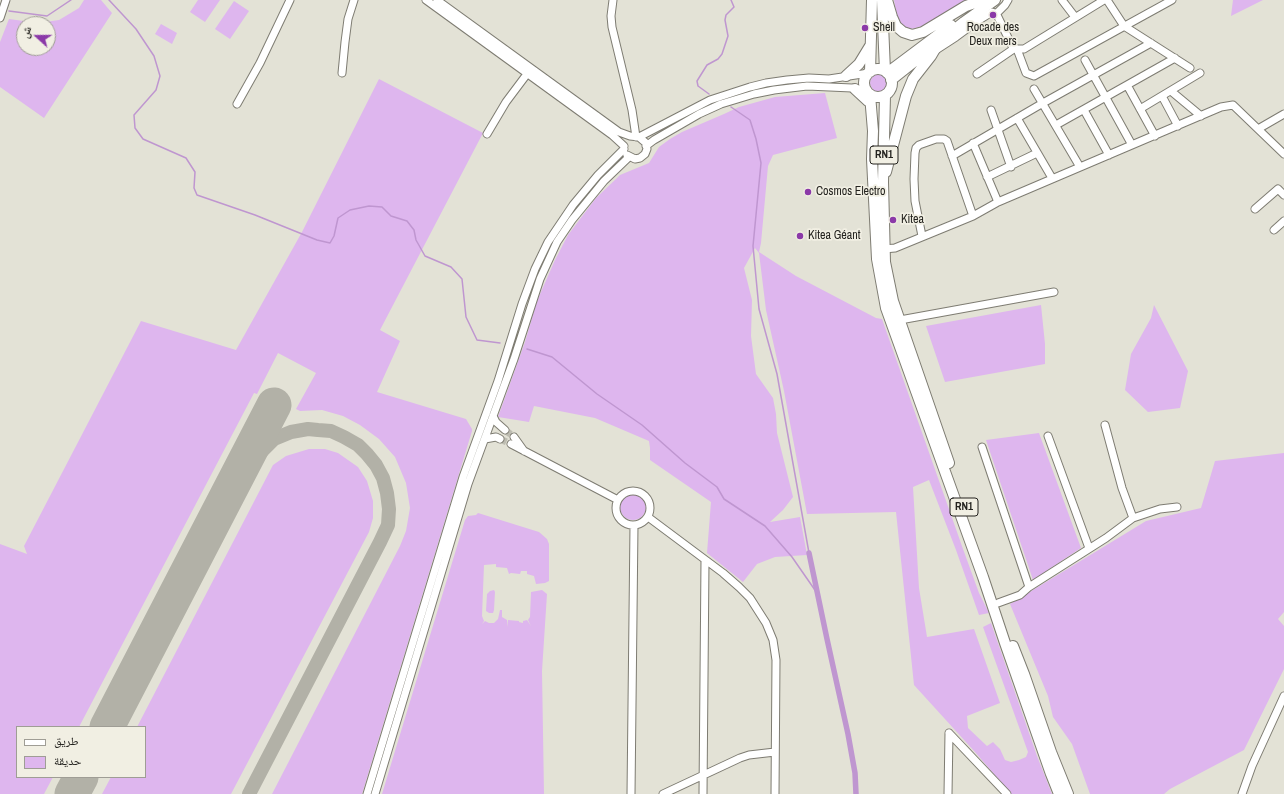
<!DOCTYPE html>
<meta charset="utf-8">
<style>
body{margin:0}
#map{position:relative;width:1284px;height:794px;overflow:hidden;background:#e3e2d6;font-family:"Archivo Narrow","Noto Naskh Arabic",sans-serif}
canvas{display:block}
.legend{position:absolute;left:16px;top:726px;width:130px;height:52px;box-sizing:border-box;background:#f1efe3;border:1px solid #9f9d95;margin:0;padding:5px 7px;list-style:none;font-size:12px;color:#24231f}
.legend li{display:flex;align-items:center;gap:8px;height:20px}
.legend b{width:20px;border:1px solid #9f9d95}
.north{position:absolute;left:16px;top:16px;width:40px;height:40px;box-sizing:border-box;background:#f1efe3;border:1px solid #9f9d95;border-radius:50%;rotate:291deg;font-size:11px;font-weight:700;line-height:16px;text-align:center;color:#24231f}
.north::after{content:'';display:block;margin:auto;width:14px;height:18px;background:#8b39a8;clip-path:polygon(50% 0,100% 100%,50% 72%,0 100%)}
</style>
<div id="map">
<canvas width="1284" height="794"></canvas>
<ul class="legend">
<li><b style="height:5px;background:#fff"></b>طريق</li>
<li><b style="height:11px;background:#deb6ee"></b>حديقة</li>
</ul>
<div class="north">ش</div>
</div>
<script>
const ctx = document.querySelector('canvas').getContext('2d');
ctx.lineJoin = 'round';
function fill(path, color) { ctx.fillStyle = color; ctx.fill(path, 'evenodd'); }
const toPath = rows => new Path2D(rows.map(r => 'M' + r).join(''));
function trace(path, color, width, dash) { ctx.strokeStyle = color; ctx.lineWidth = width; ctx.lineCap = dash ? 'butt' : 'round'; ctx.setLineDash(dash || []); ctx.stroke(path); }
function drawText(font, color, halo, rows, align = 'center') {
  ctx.font = font + ' "Archivo Narrow",sans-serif'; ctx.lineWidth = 3.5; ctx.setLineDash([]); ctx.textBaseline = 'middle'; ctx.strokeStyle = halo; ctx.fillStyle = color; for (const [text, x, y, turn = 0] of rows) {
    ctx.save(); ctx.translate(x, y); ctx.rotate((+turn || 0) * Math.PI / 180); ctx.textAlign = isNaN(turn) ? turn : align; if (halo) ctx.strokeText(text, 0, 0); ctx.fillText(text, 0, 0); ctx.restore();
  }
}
const green = toPath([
 [84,0,101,0,112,13,44,118,0,87,0,42,9,19,38,23,59,20,79,8],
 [24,24,48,24,48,48,24,48],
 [198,0,220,0,205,22,190,12],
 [894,0,970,0,927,25,911,29,899,29],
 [1233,0,1263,0,1231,16],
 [234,1,249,11,230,39,215,29],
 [161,24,177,33,172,44,155,34],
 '870 83a9 9 0 1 1 18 0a9 9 0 1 1-18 0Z',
 [379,79,483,133,380,330,400,341,377,392,466,419,472,429,472,431,362,794,272,794,400,546,406,531,410,508,406,483,395,457,379,439,360,425,343,416,322,410,300,411,296,409,316,373,278,353,257,394,254,393,79,727,17,727,17,777,53,777,44,794,0,794,0,544,27,554,24,546,141,321,236,350,302,232],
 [825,93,837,138,773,155,768,166,761,243,759,252,796,276,876,318,882,319,963,549,979,593,989,613,979,615,956,550,929,480,913,487,919,588,927,637,974,629,1000,703,967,716,968,728,987,746,993,742,1000,749,1005,760,1011,762,1019,760,1026,757,1028,752,983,627,991,623,1037,756,1052,794,1011,794,975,752,914,685,896,512,807,514,784,391,766,310,759,253,755,248,744,268,752,300,751,336,756,374,773,398,776,414,777,433,793,497,783,510,770,522,800,517,807,555,775,557,757,564,743,582,707,553,711,502,650,460,650,448,649,441,595,418,534,406,529,422,498,417,525,342,537,301,555,260,568,235,577,223,596,198,616,179,620,175,649,163,659,147,670,139,682,132,724,114,739,107,775,97],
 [1041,305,1045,344,1045,364,945,382,926,326],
 [1154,305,1188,371,1180,408,1148,412,1125,390,1131,354,1151,318],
 [1039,433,1081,548,1033,580,986,440],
 [309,449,325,449,338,453,358,467,367,481,373,501,373,518,369,532,231,794,102,794,111,777,145,777,145,727,137,727,273,465,286,456],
 [1284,453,1284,612,1278,619,1284,626,1284,669,1244,750,1170,789,1164,794,1090,794,1072,744,1053,717,1048,696,1010,604,1146,521,1201,508,1215,461],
 '620 507a13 13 0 1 1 26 0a13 13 0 1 1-26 0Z',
 [478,513,539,532,547,539,549,544,549,581,545,583,536,584,534,576,527,574,527,571,521,571,520,574,511,573,509,574,507,568,496,567,496,564,484,565,482,616,484,621,482,624,485,621,489,623,494,623,498,619,500,610,502,610,502,617,507,620,507,627,508,620,519,621,519,622,523,623,523,621,527,620,531,626,528,620,530,617,531,592,542,590,547,594,542,671,544,794,382,794,465,520,468,516,476,515],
 [494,590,495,592,494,610,493,613,489,613,486,611,487,594,490,591]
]);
const stream = toPath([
 [109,0,136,29,154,56,160,76,156,90,134,115,135,128,143,139,186,158,195,172,194,188,197,195,255,215,317,240,330,243,334,236,338,218,350,210,369,206,382,207,391,216,407,221,414,230,416,240,425,256,451,267,462,279,466,317,477,340,500,343],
 [9,11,47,16,71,0],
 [709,94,698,86,697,81,707,65,718,59,722,54,728,36,725,20,726,15,734,7,731,0],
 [731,107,750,120,756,139,761,163,753,246,759,309,777,374,809,553],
 [527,349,552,357,597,394,642,425,685,463,717,487,724,499,765,526,792,557,817,593]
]);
const canal = toPath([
 [809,553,827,639,848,734,855,773,856,794]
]);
const taxiway = toPath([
 [232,487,259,454,274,439,291,432,308,429,318,430,331,431,344,437,358,445,367,454,376,465,383,478,387,493,389,509,388,525,380,542,249,794]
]);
const runway = toPath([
 [107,727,274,405],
 [72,794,81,777]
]);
const minorTunnel = toPath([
 [505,430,514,437],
 [500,439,511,444]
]);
const minor = toPath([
 [426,0,612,135,624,146],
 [437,0,619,132,630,136,639,137,710,100,750,87,766,83,787,80,809,78,829,79,869,73],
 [613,0,611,16,612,27,632,110,636,137],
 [1062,0,1075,17],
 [1107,0,1124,26,1190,68],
 [996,14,1005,5,1008,0],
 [0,18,6,0],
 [1017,49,1026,73,1034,76,1172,0],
 [936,50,956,37,979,20,992,12,995,13,997,15,1012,46,1017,49,1024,49,1104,0],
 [1085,60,1132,145],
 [342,73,345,42,348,19,354,0],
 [977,74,1015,48],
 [1127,85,1155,136],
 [1034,89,1080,167],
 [1171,91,1201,116],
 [1162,96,1178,126],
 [237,104,260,63,290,0],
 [1140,109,1200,73],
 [991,110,1011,167],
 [1084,110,1109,155],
 [1017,118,1052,178],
 [1056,125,1175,58],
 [1258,129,1284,114],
 [487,134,506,102,530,70],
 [973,143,998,202],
 [646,146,654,140,699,114,721,104,754,94,774,90,807,86,852,88,867,91],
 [627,155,635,159,640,158,645,154,647,149,646,143,639,137],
 [952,156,1043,103,1151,43],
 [987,177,1037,153],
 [1255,209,1278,189,1284,195],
 [1274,230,1284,221],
 [922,236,915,201,914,179,915,153,916,148,919,145,936,139,944,139,947,141,973,216],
 [884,249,895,248,973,216,998,202,1221,107,1233,105,1284,154],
 [900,320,1054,292],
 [493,416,496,422,505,430],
 [1105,425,1122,488,1133,518],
 [1048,436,1089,548],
 [514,437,524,451],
 [485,439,496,437,500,439],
 [511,444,618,500],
 [982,447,1029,587],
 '616 508a17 17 0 1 1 34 0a17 17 0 1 1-34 0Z',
 [648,517,723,573,739,587,750,598,766,623,773,640,776,660,775,794],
 [998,603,1020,595,1029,587,1106,538,1133,518,1160,509,1177,507],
 [949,733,1007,794],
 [367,794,463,477,498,381,522,304,535,269,548,242,573,205,598,175,624,149],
 [375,794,468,484,514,359,540,279,557,242,572,220,604,181,629,157],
 [631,794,634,525],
 [663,794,740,758,749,755,775,752],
 [703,794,705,560],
 [948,794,949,733],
 [1242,794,1252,766,1284,696]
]);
const highway = toPath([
 [882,0,885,71],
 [887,0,892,17,896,26,903,32,912,35,923,32,966,6,983,0],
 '864 83a14 14 0 1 1 28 0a14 14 0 1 1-28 0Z',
 [870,72,872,0],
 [887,73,951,25],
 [846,76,859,64,870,46],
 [891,80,964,22,995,0],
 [855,89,868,101],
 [870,95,873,131,872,159,877,259,886,308,983,577,1005,643,1051,774,1059,794],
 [885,95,883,182,885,262,893,301,949,463],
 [886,172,906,96,913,79,931,56,938,44],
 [1013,646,1024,674,1051,752,1068,794]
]);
const markers = [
 [993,15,4,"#8b39a8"],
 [865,28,4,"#8b39a8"],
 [808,192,4,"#8b39a8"],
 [893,220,4,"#8b39a8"],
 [800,236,4,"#8b39a8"]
];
const shields = [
 [884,155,28],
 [964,507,28]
];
const shieldNames = [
 ["RN1",884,155],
 ["RN1",964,507]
];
const poiNames = [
 ["Shell",873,28],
 ["Rocade des",993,28,"center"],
 ["Deux mers",993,42,"center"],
 ["Cosmos Electro",816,192],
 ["Kitea",901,220],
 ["Kitea Géant",808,236]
];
fill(green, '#deb6ee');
trace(stream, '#bf96d0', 1.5);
trace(canal, '#bf96d0', 5.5);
trace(taxiway, '#b2b1a7', 14);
trace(runway, '#b2b1a7', 35);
trace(minorTunnel, '#bdbcb1', 7, [7, 3.5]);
trace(minor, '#7e7c72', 9);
trace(highway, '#7e7c72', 12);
trace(minor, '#fff', 7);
trace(highway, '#fff', 10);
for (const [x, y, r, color] of markers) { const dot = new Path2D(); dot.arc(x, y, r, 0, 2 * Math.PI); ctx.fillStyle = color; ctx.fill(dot); trace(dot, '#f1efe3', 1.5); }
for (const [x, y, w] of shields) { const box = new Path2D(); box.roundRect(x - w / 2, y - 9, w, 18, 3); ctx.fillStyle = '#f1efe3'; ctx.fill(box); trace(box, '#24231f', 1); }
drawText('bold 11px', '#24231f', null, shieldNames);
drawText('12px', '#24231f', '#f1efe3', poiNames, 'left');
</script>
